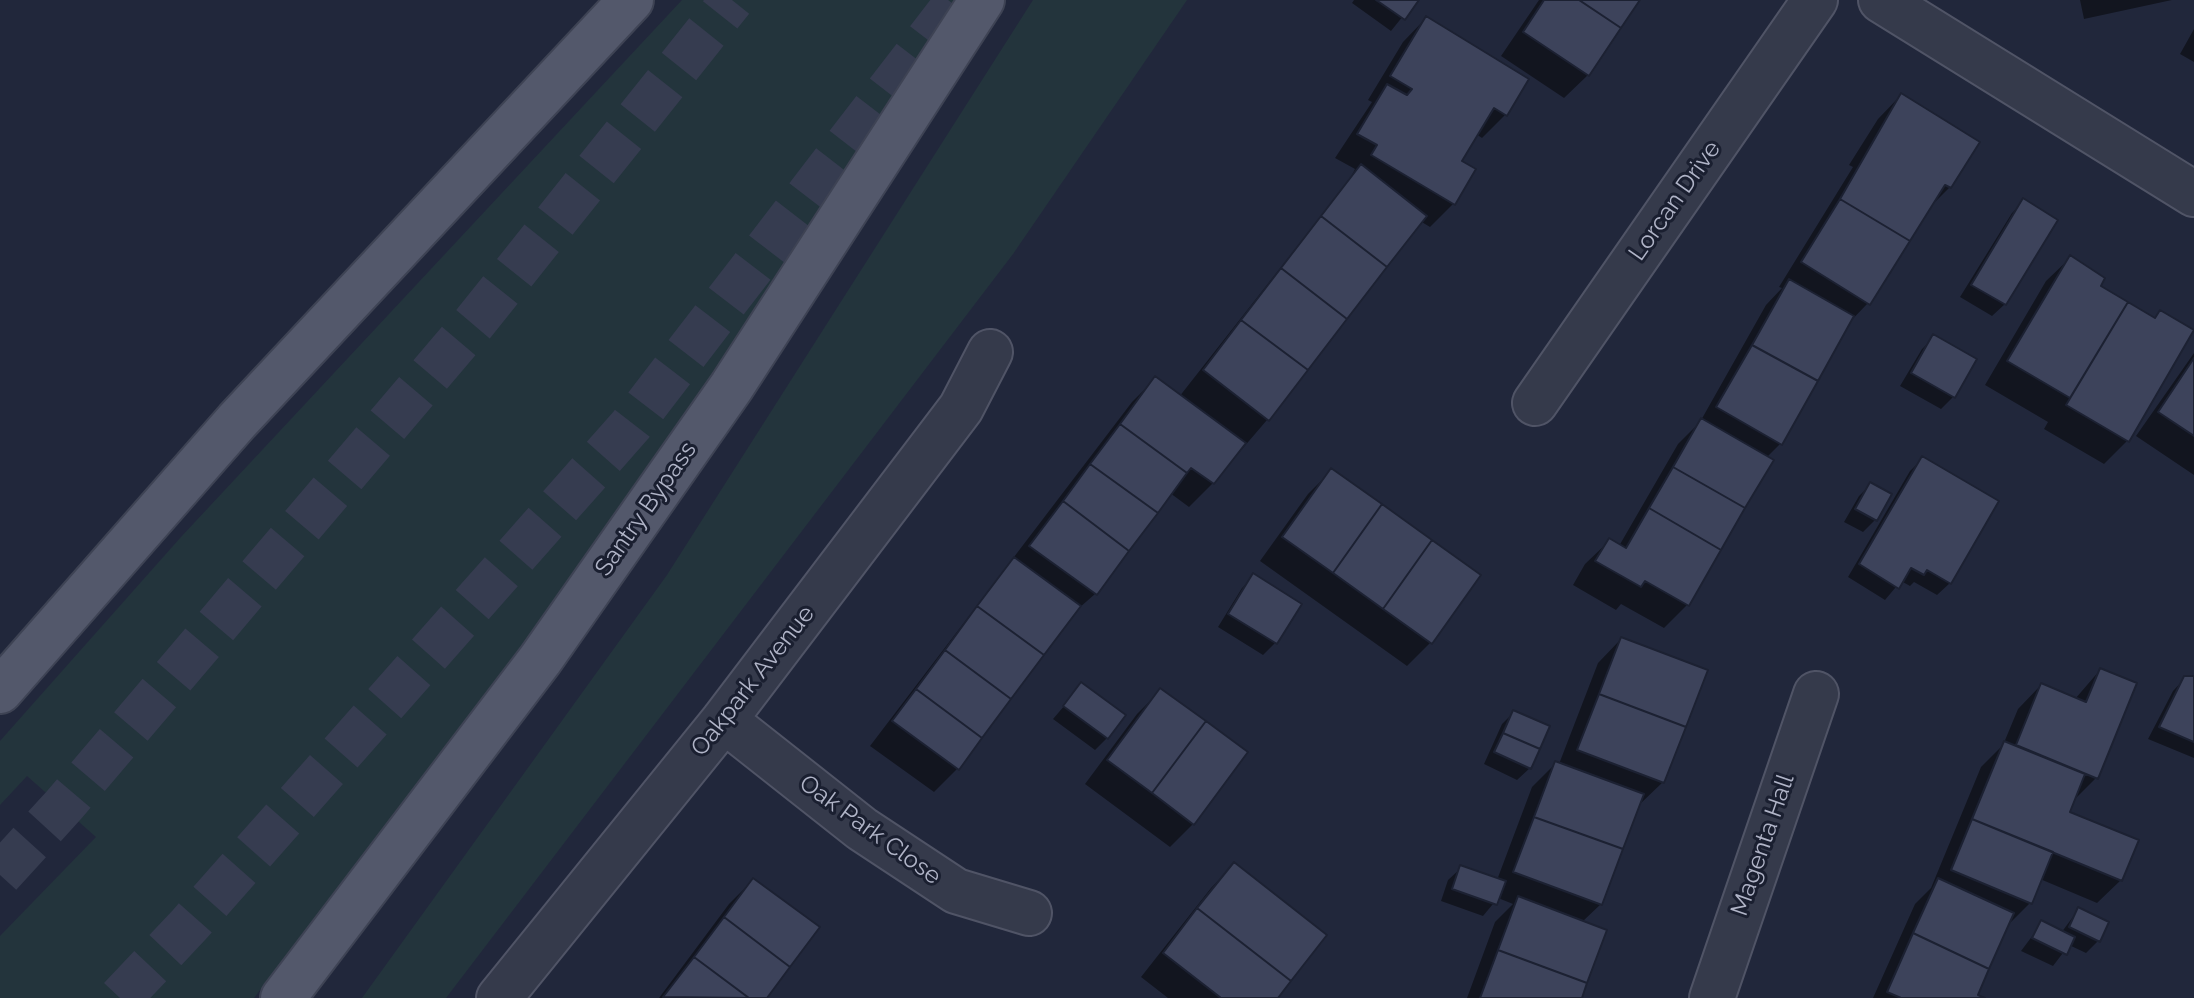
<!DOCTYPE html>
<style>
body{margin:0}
canvas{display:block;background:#21273b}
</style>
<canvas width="2194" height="998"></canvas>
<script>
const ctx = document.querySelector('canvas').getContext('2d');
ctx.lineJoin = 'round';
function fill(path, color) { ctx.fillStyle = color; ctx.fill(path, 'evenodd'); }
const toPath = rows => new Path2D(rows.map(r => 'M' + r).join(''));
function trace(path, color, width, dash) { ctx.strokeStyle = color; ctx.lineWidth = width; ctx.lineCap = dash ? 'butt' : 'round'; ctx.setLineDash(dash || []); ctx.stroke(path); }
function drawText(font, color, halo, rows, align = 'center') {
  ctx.font = font + ' Raleway,sans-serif'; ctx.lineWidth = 6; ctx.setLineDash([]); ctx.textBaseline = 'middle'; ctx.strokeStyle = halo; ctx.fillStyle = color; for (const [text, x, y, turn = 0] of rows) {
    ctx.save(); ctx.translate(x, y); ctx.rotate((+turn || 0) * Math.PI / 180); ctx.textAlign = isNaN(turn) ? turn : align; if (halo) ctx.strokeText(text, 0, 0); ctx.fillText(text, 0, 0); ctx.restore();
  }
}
const green = toPath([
 [682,0,955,0,713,374,560,596,254,998,0,998,0,936,96,837,27,776,0,805,0,741,181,537],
 [1033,0,1187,0,1013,254,446,998,362,998,667,575]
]);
const shadow = toPath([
 [1354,0,1416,0,1391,31,1352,3],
 [1539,0,1638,0,1588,75,1564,98,1501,56],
 [2080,0,2172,0,2084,19],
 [1426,18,1505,115,1482,138,1476,134,1459,162,1453,204,1430,227,1420,221,1267,420,1213,483,1189,507,1170,493,1095,594,1070,616,957,769,934,792,870,746,1132,402,1155,379,1179,397,1350,179,1355,169,1335,158,1372,102,1368,100,1403,42],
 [2194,29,2194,62,2180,54],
 [1901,95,1950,187,1929,208,1868,303,1847,325,1780,444,1766,458,1687,605,1664,628,1621,604,1616,610,1573,585,1585,564,1609,541,1619,546,1678,444,1700,422,1766,305,1782,288,1779,287,1853,167,1849,165,1878,119],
 [2024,201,2005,304,1992,316,1960,297,2012,213],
 [2070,258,2098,286,2154,319,2160,312,2127,441,2104,464,2044,429,2048,422,1985,385,2046,281],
 [1934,337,1953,397,1941,409,1900,386,1922,349],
 [2194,353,2194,475,2136,436],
 [1922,459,1950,583,1937,595,1914,582,1910,586,1901,581,1885,600,1848,577,1910,471],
 [1331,471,1430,643,1407,666,1260,561,1308,494],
 [1871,484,1889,495,1875,520,1863,532,1844,522,1859,496],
 [1254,576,1299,604,1275,643,1263,655,1218,627,1242,588],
 [1621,639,1663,782,1639,805,1601,904,1582,922,1580,998,1467,998,1495,922,1513,904,1498,898,1483,916,1441,901,1448,880,1461,868,1497,880,1532,787,1556,763,1559,764,1598,663],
 [2100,670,2096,778,2072,802,2068,813,2121,880,2097,903,2040,879,2030,903,2006,927,1975,996,1980,998,1873,998,1915,904,1931,888,1981,767,2003,745,2018,709,2041,685,2075,699],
 [2185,678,2194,678,2194,758,2148,739,2173,691],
 [1082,685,1107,738,1095,750,1053,719],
 [1161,690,1193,824,1170,847,1085,784,1137,714],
 [1514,712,1530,768,1517,780,1484,764,1502,724],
 [1234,864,1275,998,1168,998,1141,977,1211,888],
 [753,880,764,998,659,998,729,904],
 [2078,910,2098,941,2086,953,2069,945,2053,966,2021,951,2042,923,2061,933]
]);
const building = toPath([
 [1376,0,1419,0,1405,20,1376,0],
 [1544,0,1579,0,1621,28,1589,76,1523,32,1544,0],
 [1579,0,1640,0,1621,28,1579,0],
 [1426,16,1529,79,1507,116,1494,108,1462,161,1476,169,1455,205,1371,155,1377,145,1357,134,1387,84,1407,95,1412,89,1390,76,1426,16],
 [1901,93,1980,142,1951,188,1945,185,1910,241,1840,199,1901,93],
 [1361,164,1427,216,1387,267,1321,216,1361,164],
 [2023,198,2058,220,2006,305,1971,285,2023,198],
 [1840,199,1910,241,1870,305,1801,262,1840,199],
 [1321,216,1387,267,1347,319,1281,268,1321,216],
 [2070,255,2105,278,2101,286,2128,302,2070,398,2007,361,2070,255],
 [1281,268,1347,319,1308,370,1241,320,1281,268],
 [1789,279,1854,316,1818,381,1752,345,1789,279],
 [2128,302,2155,318,2160,310,2194,330,2129,442,2066,405,2128,302],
 [1241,320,1308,370,1269,421,1203,370,1241,320],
 [1933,334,1977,359,1955,398,1911,373,1933,334],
 [1752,345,1818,381,1782,445,1716,407,1752,345],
 [2194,358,2194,436,2158,412,2194,358],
 [1155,376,1246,443,1214,484,1191,468,1187,473,1120,424,1155,376],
 [1701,418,1774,460,1745,508,1673,467,1701,418],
 [1120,424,1187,473,1158,513,1090,464,1120,424],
 [1922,456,1999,501,1951,584,1927,570,1924,575,1911,568,1899,589,1859,564,1922,456],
 [1090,464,1158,513,1129,551,1063,501,1090,464],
 [1673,467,1745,508,1721,550,1649,508,1673,467],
 [1331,468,1382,504,1333,573,1282,537,1331,468],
 [1870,482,1892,494,1877,521,1855,509,1870,482],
 [1063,501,1129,551,1097,595,1029,546,1063,501],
 [1382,504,1432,540,1383,609,1333,573,1382,504],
 [1649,508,1721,550,1689,606,1645,581,1641,587,1595,561,1609,538,1626,548,1649,508],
 [1432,540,1481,575,1432,644,1383,609,1432,540],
 [1014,557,1081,606,1044,655,977,606,1014,557],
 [1253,573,1302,604,1277,644,1228,614,1253,573],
 [977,606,1044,655,1011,699,945,650,977,606],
 [1621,637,1708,670,1686,727,1599,694,1621,637],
 [945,650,1011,699,982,738,916,689,945,650],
 [2100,668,2137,683,2098,779,2016,745,2041,683,2086,702,2100,668],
 [2184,676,2194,676,2194,742,2159,727,2184,676],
 [1081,682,1126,715,1108,739,1063,706,1081,682],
 [1160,688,1206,721,1152,793,1107,760,1160,688],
 [916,689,982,738,959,770,892,721,916,689],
 [1599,694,1686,727,1664,783,1577,750,1599,694],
 [1513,710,1550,726,1540,749,1503,733,1513,710],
 [1206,721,1248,752,1194,825,1152,793,1206,721],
 [1503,733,1540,749,1531,769,1494,752,1503,733],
 [2004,741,2085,774,2070,812,2139,840,2122,881,1972,819,2004,741],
 [1555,761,1644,794,1623,849,1534,817,1555,761],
 [1534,817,1623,849,1602,905,1513,872,1534,817],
 [1972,819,2053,852,2032,904,1951,870,1972,819],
 [1234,862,1327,935,1291,981,1197,908,1234,862],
 [1460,865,1506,881,1497,905,1452,889,1460,865],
 [753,878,820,927,790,967,724,917,753,878],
 [1938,878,2014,913,1989,969,1913,933,1938,878],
 [1518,896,1607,930,1587,983,1498,950,1518,896],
 [2078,907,2109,922,2100,942,2069,927,2078,907],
 [1197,908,1291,981,1278,998,1221,998,1163,953,1197,908],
 [724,917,790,967,767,998,749,998,694,957,724,917],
 [2041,920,2075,937,2067,955,2032,938,2041,920],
 [1913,933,1989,969,1978,995,1985,998,1901,998,1887,992,1913,933],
 [1498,950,1587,983,1582,998,1480,998,1498,950],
 [694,957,749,998,663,997,694,957]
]);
const highwayTunnel = toPath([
 [0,875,64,805,474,323,732,0],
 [120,998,189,925,631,425,958,0]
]);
const minor = toPath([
 [1881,0,2194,194],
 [1535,403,1815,0],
 [724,720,862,829,956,891,1029,913],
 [499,998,724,720,961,408,990,352],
 [1712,998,1816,694]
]);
const major = toPath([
 [0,691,237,421,631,0],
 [283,998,540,660,732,386,982,0]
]);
const streetNames = [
 ["Lorcan Drive",1675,201,-55],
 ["Santry Bypass",646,509,-55],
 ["Oakpark Avenue",753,681,-52],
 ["Oak Park Close",870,830,36],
 ["Magenta Hall",1763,845,-71]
];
fill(green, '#23343c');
fill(shadow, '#0007');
fill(building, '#3d435b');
trace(building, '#1c2132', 2);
trace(highwayTunnel, '#363c50', 44, [44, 22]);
trace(minor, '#505466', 48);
trace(major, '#3e4354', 48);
trace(minor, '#353a4b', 44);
trace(major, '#53586b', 44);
drawText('24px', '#b0b4c7', '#1a1f30', streetNames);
</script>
